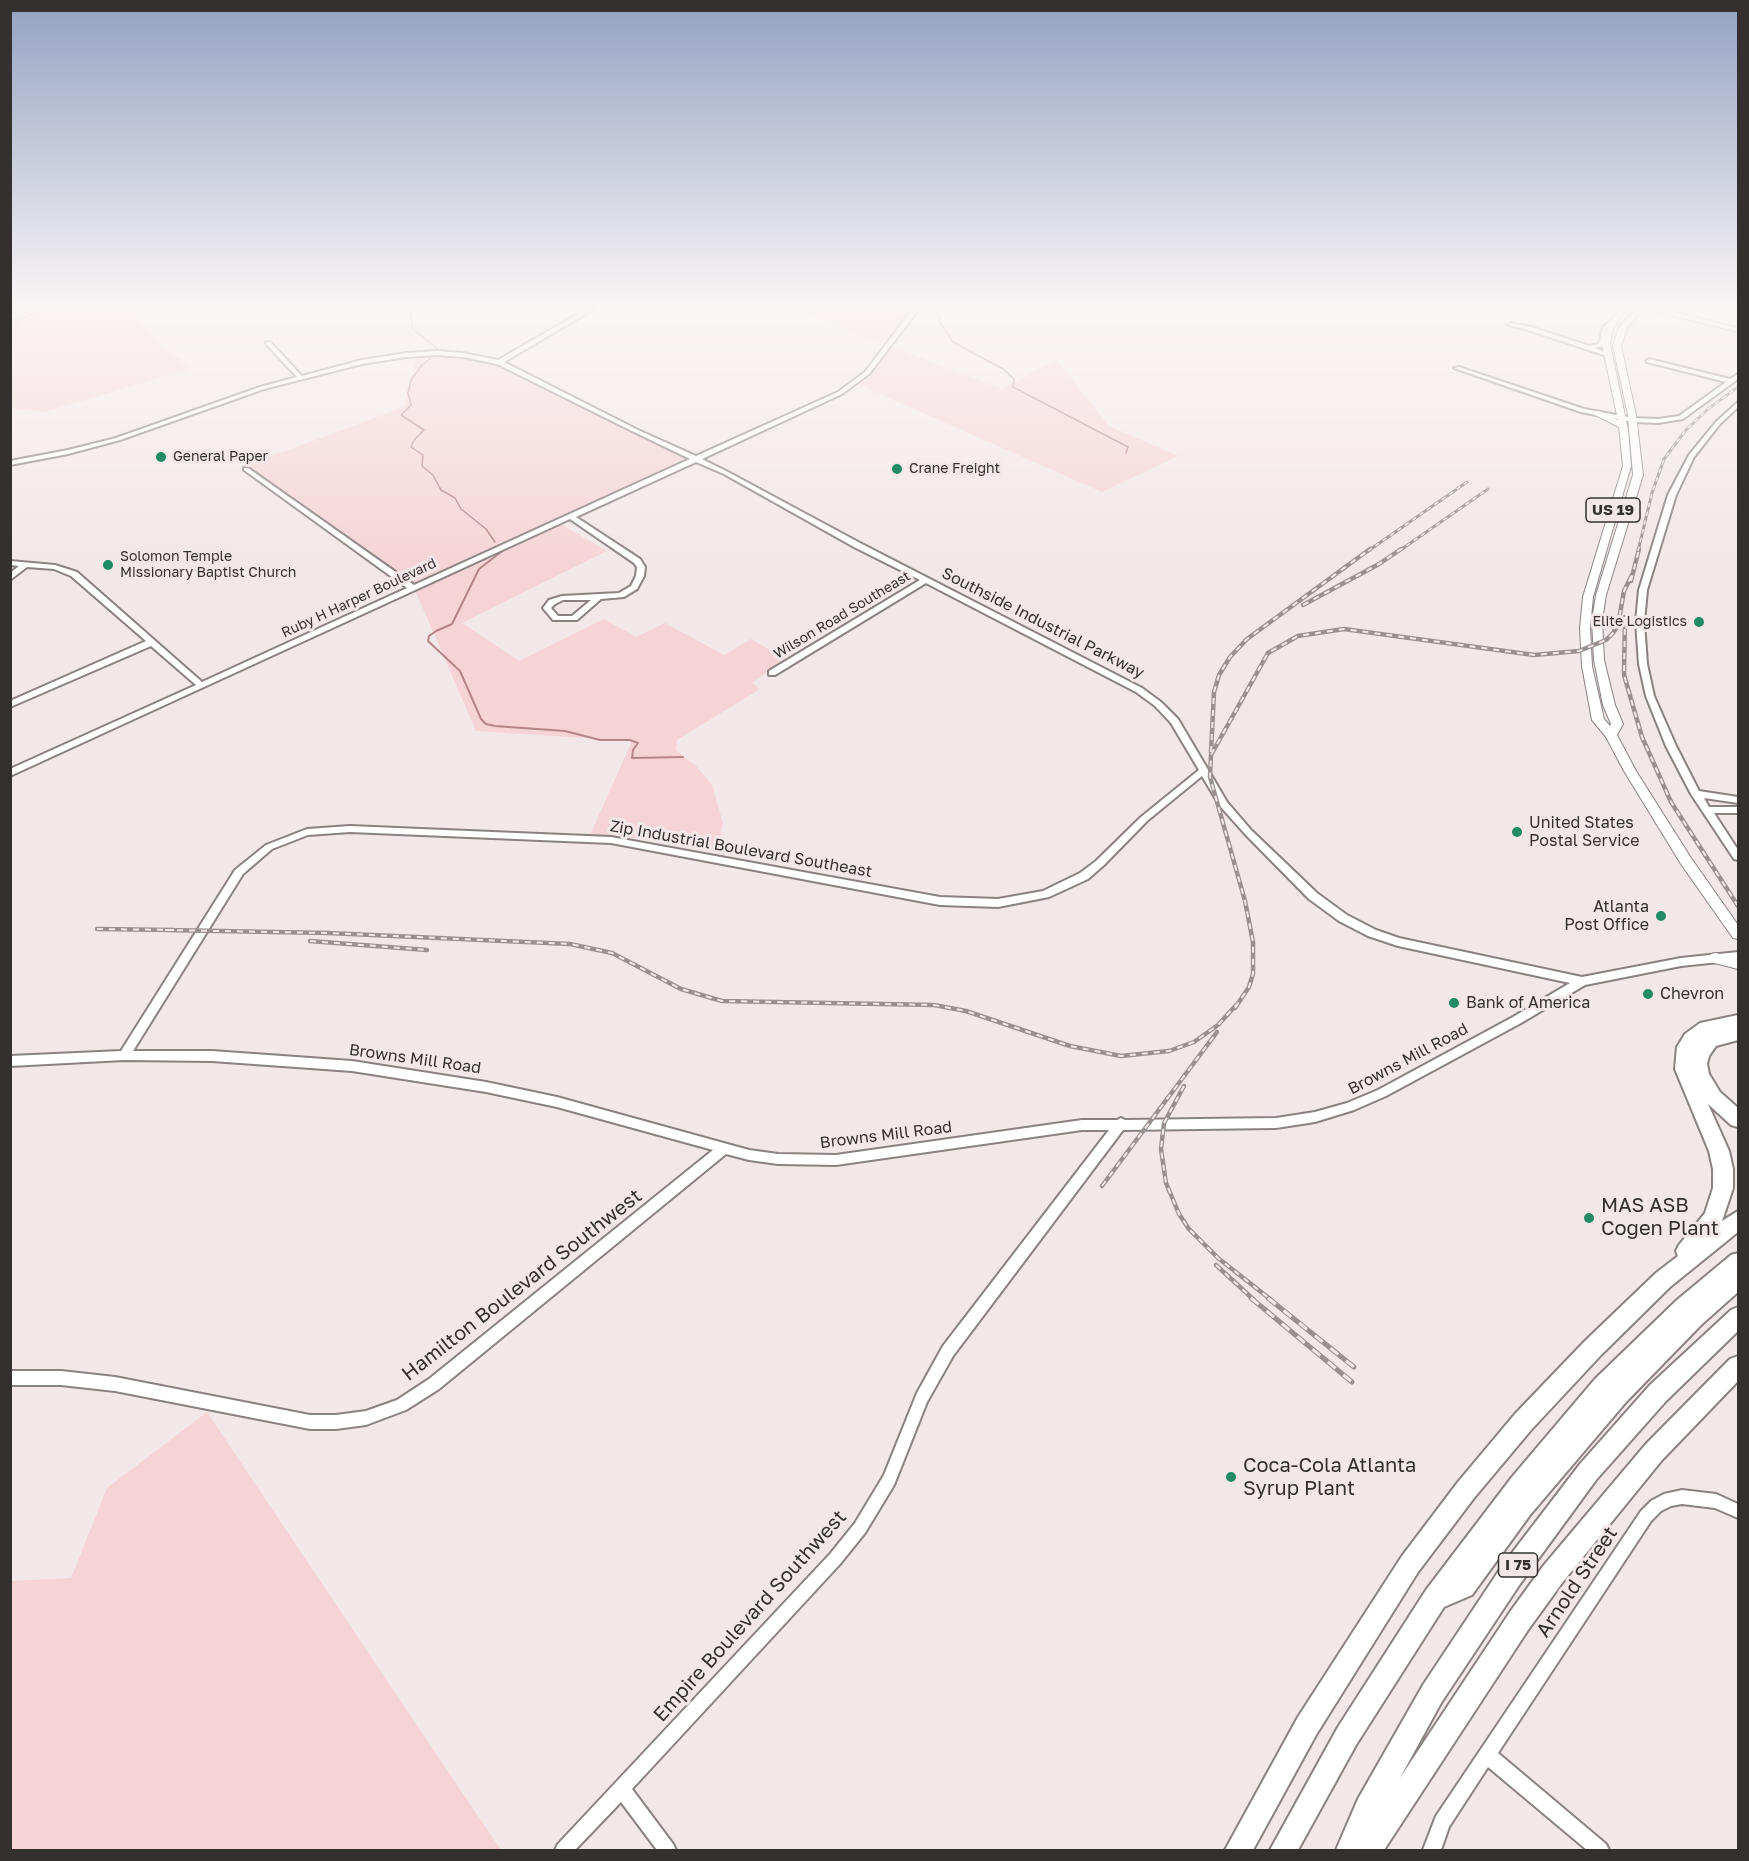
<!DOCTYPE html>
<style>
body{margin:0}
#map{position:relative;width:1749px;height:1861px;overflow:hidden;background:#f3e8e9;font-family:"Golos Text",sans-serif}
canvas{display:block}
.frame{position:absolute;inset:0;border:12px solid #343030;pointer-events:none}
</style>
<div id="map">
<canvas width="1749" height="1861"></canvas>
<div class="frame"></div>
</div>
<script>
const ctx = document.querySelector('canvas').getContext('2d');
ctx.lineJoin = 'round';
function fill(path, color) { ctx.fillStyle = color; ctx.fill(path, 'evenodd'); }
const toPath = rows => new Path2D(rows.map(r => 'M' + r).join(''));
function trace(path, color, width, dash) { ctx.strokeStyle = color; ctx.lineWidth = width; ctx.lineCap = dash ? 'butt' : 'round'; ctx.setLineDash(dash || []); ctx.stroke(path); }
function drawText(font, color, halo, rows, align = 'center') {
  ctx.font = font + ' "Golos Text",sans-serif'; ctx.lineWidth = 6; ctx.setLineDash([]); ctx.textBaseline = 'middle'; ctx.strokeStyle = halo; ctx.fillStyle = color; for (const [text, x, y, turn = 0] of rows) {
    ctx.save(); ctx.translate(x, y); ctx.rotate((+turn || 0) * Math.PI / 180); ctx.textAlign = isNaN(turn) ? turn : align; if (halo) ctx.strokeText(text, 0, 0); ctx.fillText(text, 0, 0); ctx.restore();
  }
}
const green = toPath([
 [41,305,172,305,131,316,190,369,44,412,11,408,11,324],
 [788,305,930,305,906,325,889,346,1002,389,1056,359,1109,426,1178,456,1102,492,855,383,888,346],
 [418,351,490,361,698,464,613,497,559,523,607,551,462,623,519,661,604,619,636,637,665,623,724,655,751,639,785,659,752,683,760,689,677,740,676,750,697,767,712,785,723,823,717,851,617,836,590,835,632,741,476,731,415,590,245,466,404,407],
 [207,1412,412,1718,501,1850,11,1850,11,1581,71,1578,107,1488]
]);
const streamFar1 = toPath([
 [402,305,410,311,413,329,438,349],
 [925,306,939,316,940,323,953,342,1003,369,1014,379,1013,387,1128,447,1126,453],
 [10,324,51,305],
 [431,358,422,365,411,380,408,393,411,405,401,415,424,430,414,440,411,447,423,455,422,466,433,475,441,490,455,498,461,509,486,529,495,542]
]);
const stream = toPath([
 [501,552,479,569,452,624,436,631,429,636,428,641,460,671,481,719,486,724,495,726,565,731,600,740,630,740,638,743,633,750,632,758,683,757]
]);
const minor = toPath([
 [916,305,922,305,869,374,842,394,702,459,728,472,860,543,1142,688,1161,702,1178,719,1227,802,1251,830,1317,893,1347,915,1376,930,1399,938,1582,977,1681,958,1738,952,1738,960,1681,966,1585,985,1521,1023,1386,1096,1354,1110,1315,1122,1276,1128,1123,1130,953,1356,927,1402,894,1485,865,1533,840,1564,632,1789,673,1844,676,1850,657,1850,621,1802,575,1850,555,1850,558,1844,830,1554,855,1523,884,1475,917,1393,943,1346,1109,1130,1082,1130,836,1165,778,1164,749,1160,726,1154,439,1389,406,1410,366,1425,336,1429,310,1429,115,1391,61,1385,10,1385,10,1371,61,1371,115,1377,310,1415,336,1415,366,1411,397,1400,429,1379,713,1150,557,1107,486,1092,352,1071,212,1061,124,1060,10,1066,10,1056,121,1051,235,870,266,845,307,829,350,826,611,837,940,897,998,899,1043,891,1080,873,1096,861,1141,817,1199,770,1171,723,1155,706,1136,692,926,583,775,675,769,675,769,671,920,580,854,547,724,474,696,462,576,517,640,559,645,567,644,576,637,589,624,597,601,599,577,620,553,620,543,608,549,600,562,596,619,593,631,586,636,576,637,567,634,563,570,519,10,776,10,769,196,685,151,646,10,707,10,701,146,641,71,576,54,569,27,567,10,580,10,573,19,566,10,565,10,561,55,565,77,572,202,682,407,588,244,470,244,468,248,468,414,585,690,459,634,432,497,364,463,357,437,355,406,357,362,364,264,389,120,440,68,454,10,465,10,461,68,450,116,438,260,387,297,377,266,344,266,342,270,342,302,376,362,360,406,353,437,351,463,353,498,360,592,306,594,307,594,309,504,362,638,430,696,456,838,392,865,372,916,305],
 [563,600,591,600,572,616,558,616,551,608,555,604,563,600],
 [1202,776,1220,806,1245,834,1309,899,1339,921,1368,936,1398,946,1570,983,1513,1017,1378,1090,1347,1103,1315,1112,1276,1118,1125,1120,1121,1118,1117,1120,1082,1120,836,1155,778,1154,749,1150,557,1097,486,1082,352,1061,212,1051,133,1051,243,874,272,849,308,835,350,832,611,843,940,905,998,907,1049,897,1088,879,1104,865,1147,821,1202,776],
 [1612,320,1617,321,1609,328,1605,345,1595,348,1609,353,1609,355,1607,356,1528,330,1508,325,1511,323,1531,327,1589,346,1599,344,1603,327,1612,320],
 [1649,359,1730,379,1738,374,1738,379,1683,419,1658,423,1633,422,1581,412,1454,368,1459,367,1584,409,1633,418,1658,419,1679,416,1726,382,1647,362,1646,361,1649,359],
 [1738,402,1738,407,1720,424,1694,457,1676,495,1647,590,1644,622,1647,664,1654,696,1676,746,1699,791,1738,797,1738,803,1704,798,1709,807,1738,807,1738,813,1714,813,1738,850,1738,860,1734,859,1691,794,1666,746,1646,696,1639,664,1636,622,1639,590,1668,495,1689,455,1716,422,1738,402],
 [1682,1490,1716,1494,1738,1504,1738,1518,1715,1508,1682,1504,1671,1506,1661,1511,1651,1521,1498,1753,1606,1844,1609,1850,1587,1850,1488,1767,1449,1827,1441,1850,1423,1850,1436,1816,1641,1511,1651,1501,1664,1494,1682,1490]
]);
const major = toPath([
 [28,305,38,305,10,321,10,316,28,305],
 [1622,305,1630,305,1613,328,1610,344,1628,430,1631,466,1593,597,1590,628,1592,666,1604,719,1610,726,1611,724,1603,705,1594,660,1592,620,1596,595,1633,475,1628,415,1613,346,1619,327,1639,305,1648,305,1738,328,1738,332,1644,309,1627,328,1621,346,1636,415,1643,475,1606,595,1602,620,1604,660,1615,705,1623,724,1617,735,1636,771,1691,858,1738,925,1738,939,1733,938,1681,864,1624,771,1606,737,1592,720,1582,666,1580,628,1583,597,1623,466,1619,427,1591,413,1598,411,1618,420,1602,344,1605,328,1622,305],
 [1716,953,1738,959,1738,969,1711,962,1709,958,1711,954,1716,953]
]);
const highway = toPath([
 [1738,1015,1738,1040,1716,1046,1709,1056,1707,1064,1709,1074,1720,1092,1738,1108,1738,1127,1731,1125,1708,1104,1729,1151,1733,1169,1733,1188,1722,1221,1738,1211,1738,1232,1670,1287,1601,1355,1531,1430,1474,1498,1418,1572,1316,1735,1253,1850,1225,1850,1298,1717,1402,1556,1458,1482,1515,1414,1585,1341,1656,1273,1678,1256,1676,1251,1679,1245,1705,1213,1713,1188,1713,1169,1709,1151,1675,1069,1677,1047,1685,1034,1700,1023,1738,1015],
 [1738,1253,1738,1292,1701,1325,1626,1402,1530,1515,1472,1595,1444,1607,1356,1745,1298,1850,1270,1850,1338,1727,1426,1590,1512,1477,1595,1379,1677,1300,1731,1255,1738,1253],
 [1738,1307,1738,1331,1666,1401,1596,1480,1520,1584,1441,1703,1400,1778,1510,1612,1544,1565,1646,1444,1730,1359,1738,1356,1738,1381,1662,1460,1562,1583,1528,1630,1384,1850,1336,1850,1358,1799,1423,1685,1502,1566,1580,1464,1650,1385,1731,1310,1738,1307]
]);
const railFar2 = toPath([
 [1368,551,1467,482],
 [1399,551,1488,489],
 [1638,551,1652,493,1664,459,1686,430,1708,409,1738,387]
]);
const railFar1 = toPath([
 [1631,581,1639,549],
 [1303,605,1379,564,1401,549],
 [1625,617,1624,675,1642,737,1671,802,1738,906],
 [1211,752,1214,692,1219,675,1230,657,1247,639,1370,549],
 [97,929,174,930],
 [165,930,328,933,570,944,612,953,681,989,722,1001,934,1005,966,1011,1070,1046,1121,1056,1169,1051,1194,1042,1218,1025,1239,1002],
 [310,941,427,950],
 [1235,1008,1249,987,1253,974,1253,942,1245,901,1210,777,1211,755,1268,653,1298,636,1344,629,1534,655,1579,651,1606,640,1613,633,1618,625,1624,591,1632,575],
 [1184,1086,1164,1123,1161,1149,1166,1183,1179,1214,1189,1229,1218,1258,1270,1299],
 [1102,1186,1217,1032],
 [1216,1265,1253,1299]
]);
const rail = toPath([
 [1251,1298,1352,1382],
 [1268,1298,1354,1367]
]);
const markers = [
 [161,457,6,"#218a66"],
 [897,469,6,"#218a66"],
 [108,565,6,"#218a66"],
 [1699,622,6,"#218a66"],
 [1517,832,6,"#218a66"],
 [1661,916,6,"#218a66"],
 [1648,994,6,"#218a66"],
 [1454,1003,6,"#218a66"],
 [1589,1218,6,"#218a66"],
 [1231,1477,6,"#218a66"]
];
const farPoinames = [
 ["General Paper",173,457],
 ["Crane Freight",909,469],
 ["Solomon Temple",120,557],
 ["Missionary Baptist Church",120,573],
 ["Elite Logistics",1687,622,"right"]
];
const farStreetnames = [
 ["Ruby H Harper Boulevard",359,598,-25],
 ["Wilson Road Southeast",842,615,-31]
];
const shields = [
 [1613,510,54],
 [1518,1565,39]
];
const shieldNames = [
 ["US 19",1613,510],
 ["I 75",1518,1565]
];
const streetNames = [
 ["Southside Industrial Parkway",1043,623,27],
 ["Zip Industrial Boulevard Southeast",741,849,10],
 ["Browns Mill Road",415,1059,8],
 ["Browns Mill Road",1408,1059,-28],
 ["Browns Mill Road",886,1135,-7]
];
const poiNames = [
 ["United States",1529,823],
 ["Postal Service",1529,841],
 ["Atlanta",1649,907,"right"],
 ["Post Office",1649,925,"right"],
 ["Chevron",1660,994],
 ["Bank of America",1466,1003]
];
const nearPoinames = [
 ["MAS ASB",1601,1206],
 ["Cogen Plant",1601,1229],
 ["Coca-Cola Atlanta",1243,1466],
 ["Syrup Plant",1243,1489]
];
const nearStreetnames = [
 ["Hamilton Boulevard Southwest",522,1285,-38],
 ["Arnold Street",1577,1582,-56],
 ["Empire Boulevard Southwest",750,1616,-48]
];
fill(green, '#f6d4d5');
trace(streamFar1, '#b48688', 1.5);
trace(stream, '#b48688', 2);
trace(minor, '#8a8181', 4);
trace(major, '#8a8181', 2);
trace(highway, '#8a8181', 4);
fill(minor, '#fff');
fill(major, '#fff');
fill(highway, '#fff');
trace(railFar2, '#989091', 3);
trace(railFar1, '#989091', 4.5);
trace(rail, '#989091', 5);
trace(railFar2, '#f3e8e9', 1.5, [4.5]);
trace(railFar1, '#f3e8e9', 2, [6]);
trace(rail, '#f3e8e9', 3, [10]);
const sky = ctx.createLinearGradient(0, 0, 0, 566);
sky.addColorStop(0, '#93a2c2');
sky.addColorStop(0.54, '#faf5f5');
sky.addColorStop(1, '#faf5f500');
ctx.fillStyle = sky;
ctx.fillRect(0, 0, 1749, 566);
for (const [x, y, r, color] of markers) { const dot = new Path2D(); dot.arc(x, y, r, 0, 2 * Math.PI); ctx.fillStyle = color; ctx.fill(dot); trace(dot, '#f3e8e9', 2); }
drawText('14px', '#343030', '#f3e8e9', farPoinames, 'left');
drawText('14px', '#343030', '#f3e8e9', farStreetnames);
for (const [x, y, w] of shields) { const box = new Path2D(); box.roundRect(x - w / 2, y - 12, w, 24, 4.5); ctx.fillStyle = '#f3e8e9'; ctx.fill(box); trace(box, '#343030', 1.5); }
drawText('bold 15px', '#343030', null, shieldNames);
drawText('16px', '#343030', '#f3e8e9', streetNames);
drawText('16px', '#343030', '#f3e8e9', poiNames, 'left');
drawText('20px', '#343030', '#f3e8e9', nearPoinames, 'left');
drawText('20px', '#343030', '#f3e8e9', nearStreetnames);
</script>
